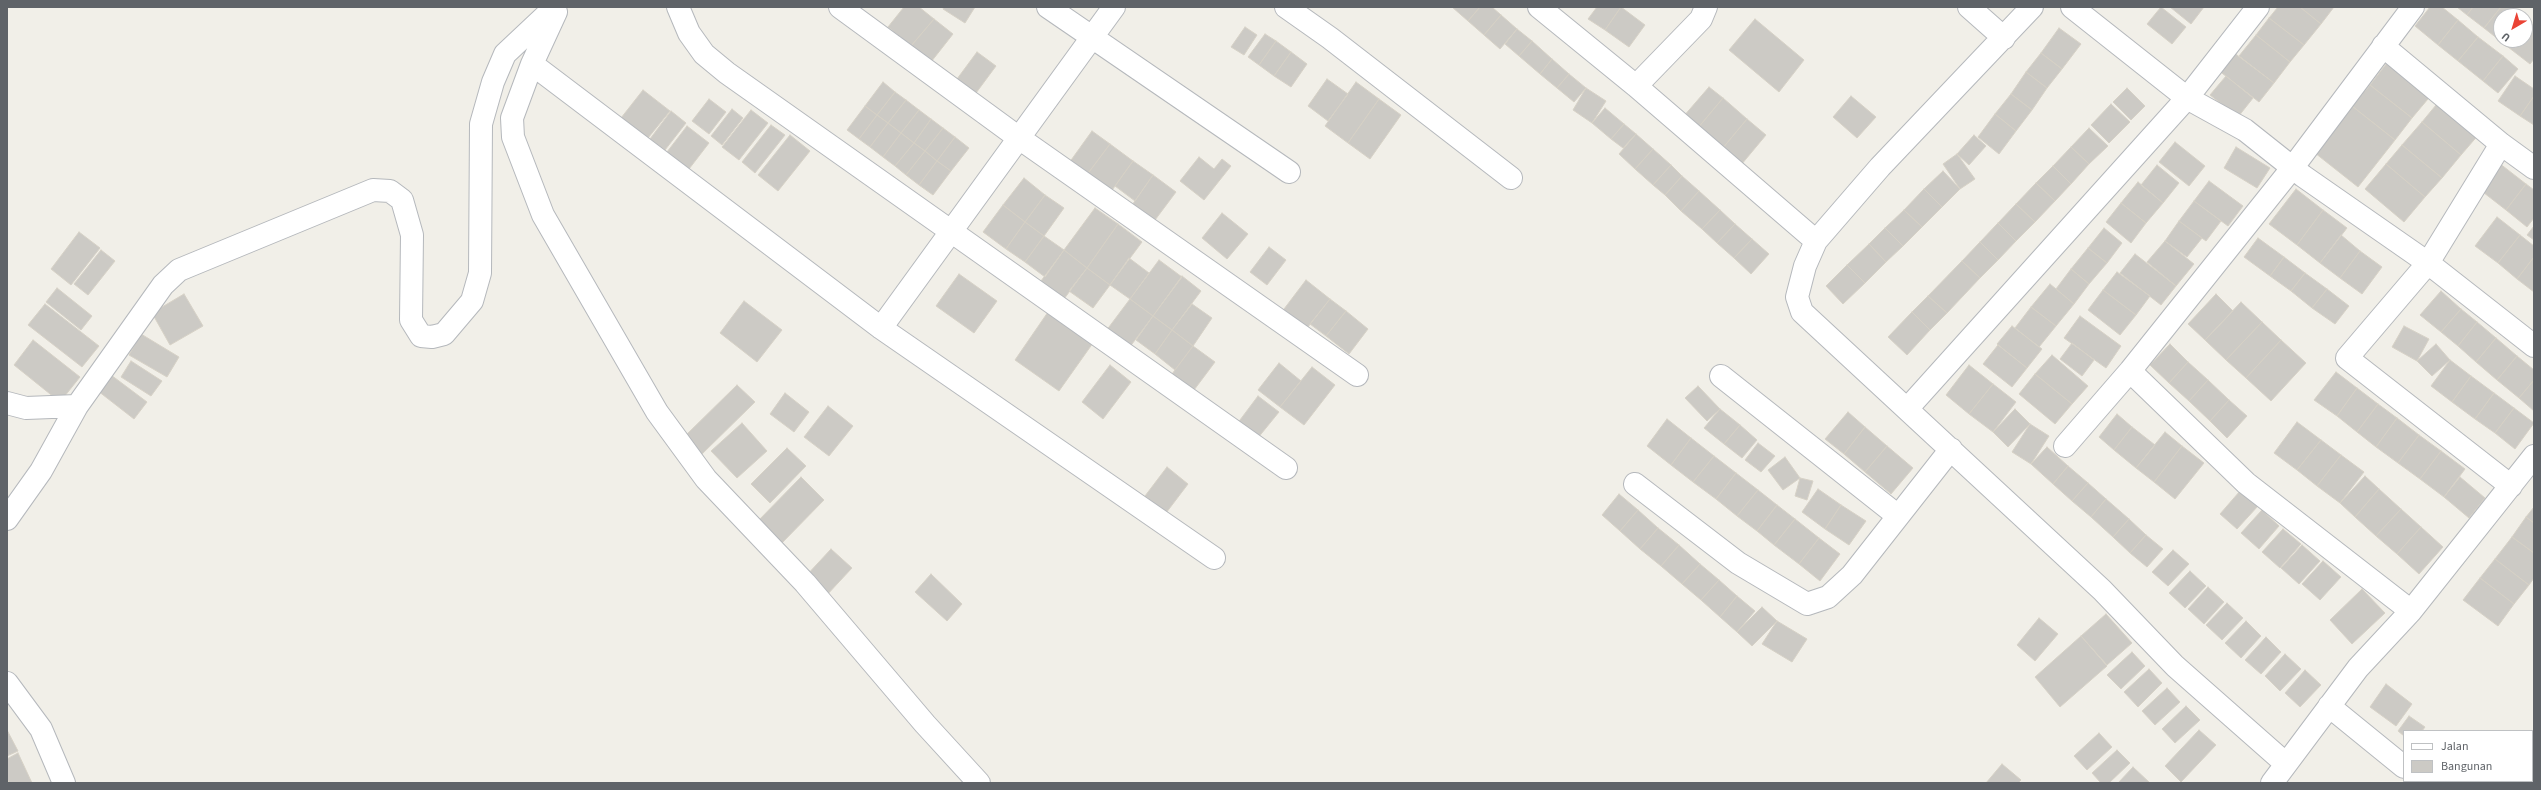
<!DOCTYPE html>
<style>
body{margin:0}
#map{position:relative;width:2541px;height:790px;overflow:hidden;background:#f1efe8;font-family:"Source Sans 3",sans-serif}
canvas{display:block}
.frame{position:absolute;inset:0;border:8px solid #5f6368;pointer-events:none}
.legend{position:absolute;left:2403px;top:730px;width:130px;height:52px;box-sizing:border-box;background:#fff;border:1px solid #bfc1c3;margin:0;padding:5px 7px;list-style:none;font-size:12px;color:#5f6368}
.legend li{display:flex;align-items:center;gap:8px;height:20px}
.legend b{width:20px;border:1px solid #bfc1c3}
.north{position:absolute;left:2493px;top:8px;width:40px;height:40px;box-sizing:border-box;background:#fff;border:1px solid #bfc1c3;border-radius:50%;rotate:218deg;font-size:11px;font-weight:700;line-height:16px;text-align:center;color:#5f6368}
.north::after{content:'';display:block;margin:auto;width:14px;height:18px;background:#ea4335;clip-path:polygon(50% 0,100% 100%,50% 72%,0 100%)}
</style>
<div id="map">
<canvas width="2541" height="790"></canvas>
<div class="frame"></div>
<ul class="legend">
<li><b style="height:5px;background:#fff"></b>Jalan</li>
<li><b style="height:11px;background:#cccac5"></b>Bangunan</li>
</ul>
<div class="north">U</div>
</div>
<script>
const ctx = document.querySelector('canvas').getContext('2d');
ctx.lineJoin = 'round';
function fill(path, color) { ctx.fillStyle = color; ctx.fill(path, 'evenodd'); }
const toPath = rows => new Path2D(rows.map(r => 'M' + r).join(''));
function trace(path, color, width, dash) { ctx.strokeStyle = color; ctx.lineWidth = width; ctx.lineCap = dash ? 'butt' : 'round'; ctx.setLineDash(dash || []); ctx.stroke(path); }
const building = toPath([
 [904,7,919,7,934,19,911,46,888,27,904,7],
 [944,7,975,7,965,23,943,9,944,7],
 [1452,7,1480,7,1468,21,1452,7],
 [1480,7,1492,7,1501,15,1484,35,1468,21,1480,7],
 [1597,7,1621,7,1605,30,1588,19,1597,7],
 [1621,7,1645,25,1629,47,1605,30,1621,7],
 [2161,7,2186,27,2172,44,2147,24,2161,7],
 [2170,7,2204,7,2191,24,2170,7],
 [2278,7,2300,7,2321,24,2304,45,2269,18,2278,7],
 [2300,7,2334,7,2321,24,2300,7],
 [2430,7,2442,7,2458,20,2438,45,2415,26,2430,7],
 [2457,7,2473,7,2467,15,2457,7],
 [2473,7,2501,7,2484,28,2467,15,2473,7],
 [2501,7,2510,7,2522,16,2501,16,2501,40,2513,40,2508,47,2484,28,2501,7],
 [1501,15,1517,29,1500,49,1484,35,1501,15],
 [2269,18,2304,45,2290,62,2256,35,2269,18],
 [934,19,953,34,931,62,911,46,934,19],
 [1755,19,1804,60,1779,92,1729,50,1755,19],
 [2458,20,2478,37,2458,61,2438,45,2458,20],
 [2528,21,2534,26,2534,59,2530,64,2508,47,2513,40,2525,40,2525,25,2528,21],
 [1245,27,1257,35,1244,55,1231,47,1245,27],
 [2059,28,2081,44,2062,69,2041,53,2059,28],
 [1517,29,1532,41,1519,56,1505,44,1517,29],
 [1265,34,1276,41,1259,65,1248,57,1265,34],
 [2256,35,2290,62,2274,83,2239,56,2256,35],
 [2478,37,2503,56,2483,81,2458,61,2478,37],
 [1276,41,1291,52,1274,76,1259,65,1276,41],
 [1532,41,1552,59,1540,74,1519,56,1532,41],
 [977,52,996,66,976,93,957,79,977,52],
 [1291,52,1307,64,1291,87,1274,76,1291,52],
 [2233,52,2274,83,2259,102,2218,70,2233,52],
 [2041,53,2062,69,2047,88,2026,72,2041,53],
 [2503,56,2518,69,2498,93,2483,81,2503,56],
 [1552,59,1569,74,1557,88,1540,74,1552,59],
 [2390,59,2433,93,2412,118,2370,85,2390,59],
 [2026,72,2047,88,2032,110,2011,94,2026,72],
 [1569,74,1586,88,1574,102,1557,88,1569,74],
 [2226,76,2253,98,2238,117,2210,95,2226,76],
 [2515,76,2534,89,2534,96,2520,116,2498,101,2515,76],
 [1327,79,1348,94,1328,121,1308,106,1327,79],
 [883,82,895,92,877,115,865,106,883,82],
 [1356,82,1379,99,1348,143,1325,126,1356,82],
 [2370,85,2412,118,2395,140,2352,106,2370,85],
 [1709,87,1723,98,1697,129,1683,117,1709,87],
 [1586,88,1606,101,1592,123,1573,110,1586,88],
 [2127,88,2145,106,2131,120,2113,102,2127,88],
 [643,90,670,111,648,138,621,118,643,90],
 [895,92,906,100,888,123,877,115,895,92],
 [2011,94,2032,110,2016,131,1995,114,2011,94],
 [1851,96,1876,117,1857,138,1833,117,1851,96],
 [2534,96,2534,125,2520,116,2534,96],
 [1723,98,1747,119,1722,149,1697,129,1723,98],
 [709,99,726,112,709,134,692,121,709,99],
 [1379,99,1401,115,1370,159,1348,143,1379,99],
 [2441,99,2480,133,2461,155,2422,122,2441,99],
 [906,100,919,110,901,133,888,123,906,100],
 [2111,104,2130,122,2109,143,2091,125,2111,104],
 [865,106,877,115,859,139,847,130,865,106],
 [2352,106,2395,140,2358,187,2315,153,2352,106],
 [1605,108,1624,124,1611,139,1592,123,1605,108],
 [732,109,743,118,722,145,711,136,732,109],
 [751,110,768,123,739,160,722,147,751,110],
 [919,110,931,119,914,143,901,133,919,110],
 [671,111,686,123,665,150,650,139,671,111],
 [1995,114,2016,131,1999,154,1978,137,1995,114],
 [877,115,888,123,870,147,859,139,877,115],
 [931,119,943,128,925,151,914,143,931,119],
 [1747,119,1766,135,1741,165,1722,149,1747,119],
 [2422,122,2461,155,2442,178,2402,145,2422,122],
 [888,123,901,133,883,157,870,147,888,123],
 [1624,124,1636,134,1623,148,1611,139,1624,124],
 [771,125,785,135,755,173,742,162,771,125],
 [687,126,709,143,689,169,667,152,687,126],
 [943,128,955,137,937,161,925,151,943,128],
 [2089,128,2108,146,2089,164,2071,147,2089,128],
 [1092,131,1110,144,1086,176,1069,163,1092,131],
 [901,133,914,143,895,166,883,157,901,133],
 [1636,134,1653,149,1635,169,1619,154,1636,134],
 [790,135,810,151,778,191,758,175,790,135],
 [1974,135,1986,146,1969,165,1957,154,1974,135],
 [955,137,969,148,951,171,937,161,955,137],
 [2175,142,2205,166,2189,186,2159,162,2175,142],
 [914,143,925,151,906,175,895,166,914,143],
 [1110,144,1133,161,1110,193,1086,176,1110,144],
 [2402,145,2442,178,2425,197,2386,164,2402,145],
 [2071,147,2089,164,2071,184,2053,166,2071,147],
 [2236,147,2270,168,2257,188,2224,168,2236,147],
 [1653,149,1671,165,1653,185,1635,169,1653,149],
 [925,151,937,161,919,185,906,175,925,151],
 [1957,154,1975,179,1960,189,1943,164,1957,154],
 [1199,157,1214,169,1222,159,1231,166,1204,200,1180,181,1199,157],
 [937,161,951,171,933,195,919,185,937,161],
 [1133,161,1153,175,1135,201,1115,186,1133,161],
 [2499,163,2526,184,2506,210,2479,189,2499,163],
 [2386,164,2425,197,2404,222,2365,189,2386,164],
 [1671,165,1682,176,1665,195,1653,185,1671,165],
 [2157,165,2179,183,2163,203,2141,185,2157,165],
 [2053,166,2071,184,2055,201,2036,183,2053,166],
 [1943,171,1960,189,1942,207,1924,189,1943,171],
 [1153,175,1176,192,1152,224,1130,208,1153,175],
 [1682,176,1699,191,1681,211,1665,195,1682,176],
 [1024,178,1045,195,1025,222,1003,205,1024,178],
 [2209,181,2243,206,2228,226,2194,201,2209,181],
 [2138,182,2163,203,2146,223,2121,203,2138,182],
 [2036,183,2055,201,2035,222,2016,204,2036,183],
 [2526,184,2534,190,2534,218,2527,227,2506,210,2526,184],
 [1924,189,1942,207,1922,227,1904,210,1924,189],
 [2296,189,2323,210,2297,245,2269,224,2296,189],
 [1699,191,1720,210,1702,229,1681,211,1699,191],
 [1045,195,1064,208,1044,236,1025,222,1045,195],
 [2194,201,2221,221,2206,241,2179,221,2194,201],
 [2121,203,2146,223,2131,243,2106,222,2121,203],
 [2016,204,2035,222,2016,241,1998,223,2016,204],
 [1003,205,1025,222,1006,249,983,232,1003,205],
 [1095,208,1118,224,1087,268,1064,250,1095,208],
 [1720,210,1735,224,1717,243,1702,229,1720,210],
 [1904,210,1922,227,1903,246,1885,228,1904,210],
 [2323,210,2347,228,2320,263,2297,245,2323,210],
 [1222,213,1248,234,1227,259,1202,238,1222,213],
 [2497,217,2520,235,2498,263,2475,246,2497,217],
 [2179,221,2202,238,2187,257,2165,241,2179,221],
 [1025,222,1044,236,1025,262,1006,249,1025,222],
 [1998,223,2016,241,1998,260,1980,242,1998,223],
 [1118,224,1142,242,1110,285,1087,268,1118,224],
 [1735,224,1752,239,1734,258,1717,243,1735,224],
 [2534,226,2534,240,2527,235,2534,226],
 [1885,228,1903,246,1886,262,1869,244,1885,228],
 [2104,228,2122,243,2107,263,2088,248,2104,228],
 [79,232,100,248,71,285,51,269,79,232],
 [2341,235,2360,251,2340,278,2320,263,2341,235],
 [2520,235,2534,246,2534,257,2517,279,2498,263,2520,235],
 [1044,236,1064,250,1045,277,1025,262,1044,236],
 [2258,238,2284,257,2270,276,2244,257,2258,238],
 [1752,239,1769,254,1751,274,1734,258,1752,239],
 [2165,241,2194,264,2176,286,2147,262,2165,241],
 [1980,242,1998,260,1980,278,1962,261,1980,242],
 [1869,244,1886,262,1865,283,1847,265,1869,244],
 [1269,247,1286,260,1267,285,1250,272,1269,247],
 [2088,248,2107,263,2089,284,2071,269,2088,248],
 [101,250,115,261,88,295,74,284,101,250],
 [1064,250,1087,268,1061,303,1038,285,1064,250],
 [2360,251,2382,267,2362,294,2340,278,2360,251],
 [2135,254,2176,286,2161,305,2120,273,2135,254],
 [2284,257,2305,273,2291,291,2270,276,2284,257],
 [2534,257,2534,292,2517,279,2534,257],
 [1129,258,1149,273,1130,299,1110,285,1129,258],
 [1159,260,1182,277,1153,316,1130,299,1159,260],
 [1962,261,1980,278,1947,313,1928,296,1962,261],
 [1847,265,1865,283,1843,304,1826,286,1847,265],
 [1087,268,1110,285,1093,308,1069,291,1087,268],
 [2071,269,2089,284,2074,304,2056,289,2071,269],
 [2117,272,2150,296,2136,315,2103,290,2117,272],
 [2305,273,2327,289,2312,308,2291,291,2305,273],
 [959,274,997,301,974,333,936,306,959,274],
 [1182,276,1201,291,1172,330,1153,316,1182,276],
 [1306,280,1330,299,1304,332,1281,313,1306,280],
 [2050,284,2074,304,2056,326,2031,307,2050,284],
 [57,288,92,316,81,330,46,302,57,288],
 [2327,289,2349,306,2335,324,2312,308,2327,289],
 [2103,290,2136,315,2120,335,2088,310,2103,290],
 [2441,291,2461,309,2441,332,2420,315,2441,291],
 [184,294,203,326,170,345,152,313,184,294],
 [2216,294,2233,311,2205,340,2188,324,2216,294],
 [1928,296,1947,313,1930,330,1912,312,1928,296],
 [1130,299,1153,316,1129,348,1106,331,1130,299],
 [1330,299,1346,311,1326,336,1310,324,1330,299],
 [744,301,782,330,757,362,720,333,744,301],
 [2241,302,2262,322,2226,360,2205,340,2241,302],
 [45,304,99,346,82,367,28,325,45,304],
 [1192,304,1212,318,1193,346,1172,330,1192,304],
 [2031,307,2056,326,2039,347,2015,328,2031,307],
 [2461,309,2477,322,2458,346,2441,332,2461,309],
 [1346,311,1368,329,1349,354,1326,336,1346,311],
 [1048,312,1093,343,1059,391,1015,360,1048,312],
 [1912,312,1930,330,1907,355,1888,337,1912,312],
 [1153,316,1172,330,1155,354,1136,340,1153,316],
 [2080,316,2121,346,2106,368,2064,338,2080,316],
 [2262,322,2281,340,2246,378,2226,360,2262,322],
 [2477,322,2496,338,2476,362,2458,346,2477,322],
 [2012,326,2042,349,2027,368,1997,344,2012,326],
 [2404,326,2429,339,2417,361,2392,347,2404,326],
 [1172,330,1193,346,1175,370,1155,354,1172,330],
 [141,334,179,357,167,377,129,355,141,334],
 [2496,338,2517,356,2497,380,2476,362,2496,338],
 [33,340,80,377,60,402,14,365,33,340],
 [2281,340,2306,363,2271,401,2246,378,2281,340],
 [2072,343,2094,360,2082,376,2060,359,2072,343],
 [2170,344,2188,362,2169,383,2150,365,2170,344],
 [2436,344,2450,360,2432,376,2417,361,2436,344],
 [1998,345,2027,368,2012,387,1983,364,1998,345],
 [1193,346,1215,362,1191,394,1169,378,1193,346],
 [2052,355,2088,386,2072,404,2035,374,2052,355],
 [2517,356,2534,370,2534,380,2519,398,2497,380,2517,356],
 [2450,360,2471,376,2452,402,2431,386,2450,360],
 [131,361,162,381,151,396,121,377,131,361],
 [2188,362,2208,380,2189,401,2169,383,2188,362],
 [1279,363,1301,381,1280,407,1258,390,1279,363],
 [1110,365,1131,382,1103,419,1082,402,1110,365],
 [1969,365,1993,384,1969,414,1946,395,1969,365],
 [1312,367,1335,385,1304,425,1280,407,1312,367],
 [2336,372,2357,388,2337,416,2314,400,2336,372],
 [2035,374,2072,404,2055,424,2019,394,2035,374],
 [111,375,147,402,134,419,98,391,111,375],
 [2471,376,2494,393,2475,419,2452,402,2471,376],
 [2208,380,2229,400,2210,421,2189,401,2208,380],
 [2534,380,2534,411,2519,398,2534,380],
 [1993,384,2016,402,1993,432,1969,414,1993,384],
 [737,385,755,402,700,456,683,438,737,385],
 [1698,386,1720,409,1707,421,1685,398,1698,386],
 [2357,388,2378,404,2357,432,2337,416,2357,388],
 [785,393,809,412,794,432,770,414,785,393],
 [2494,393,2514,408,2495,433,2475,419,2494,393],
 [1258,396,1279,412,1257,439,1237,424,1258,396],
 [2229,400,2247,416,2227,438,2210,421,2229,400],
 [2378,404,2397,418,2376,447,2357,432,2378,404],
 [828,406,853,426,829,456,804,437,828,406],
 [2514,408,2534,423,2515,449,2495,433,2514,408],
 [1720,409,1740,425,1724,444,1704,428,1720,409],
 [2015,409,2030,424,2008,447,1993,432,2015,409],
 [1848,412,1865,427,1844,454,1825,439,1848,412],
 [2117,414,2132,427,2114,450,2099,437,2117,414],
 [2397,418,2419,435,2398,463,2376,447,2397,418],
 [1667,419,1691,438,1671,465,1647,446,1667,419],
 [2297,422,2321,440,2297,470,2274,453,2297,422],
 [742,423,767,451,737,478,711,451,742,423],
 [2030,424,2049,436,2031,464,2012,452,2030,424],
 [1740,425,1757,440,1742,458,1724,444,1740,425],
 [1865,427,1887,446,1865,472,1844,454,1865,427],
 [2132,427,2155,445,2136,468,2114,450,2132,427],
 [2165,432,2182,446,2154,482,2136,468,2165,432],
 [2419,435,2441,451,2420,479,2398,463,2419,435],
 [1691,438,1714,456,1693,482,1671,465,1691,438],
 [2321,440,2341,455,2317,486,2297,470,2321,440],
 [1758,443,1775,456,1761,472,1745,460,1758,443],
 [1887,446,1913,468,1891,494,1865,472,1887,446],
 [2182,446,2204,463,2175,499,2154,482,2182,446],
 [2047,447,2068,466,2053,484,2031,464,2047,447],
 [787,448,806,466,770,503,751,484,787,448],
 [2441,451,2465,469,2444,497,2420,479,2441,451],
 [2341,455,2364,472,2340,503,2317,486,2341,455],
 [1714,456,1736,473,1716,499,1693,482,1714,456],
 [1785,457,1800,478,1783,490,1768,470,1785,457],
 [2068,466,2088,483,2072,501,2053,484,2068,466],
 [1167,467,1188,484,1166,513,1145,496,1167,467],
 [1736,473,1758,490,1737,516,1716,499,1736,473],
 [2365,476,2379,489,2355,517,2340,503,2365,476],
 [801,477,824,500,779,546,756,523,801,477],
 [2460,477,2485,498,2469,518,2444,497,2460,477],
 [1800,478,1813,481,1807,500,1795,496,1800,478],
 [2088,483,2106,499,2091,517,2072,501,2088,483],
 [1818,489,1841,505,1825,529,1802,512,1818,489],
 [2379,489,2401,509,2376,536,2355,517,2379,489],
 [1758,490,1777,505,1757,531,1737,516,1758,490],
 [2240,491,2258,506,2237,529,2220,514,2240,491],
 [1619,494,1638,510,1620,531,1602,515,1619,494],
 [2106,499,2129,519,2113,537,2091,517,2106,499],
 [1777,505,1795,519,1774,545,1757,531,1777,505],
 [1841,505,1866,521,1849,545,1825,529,1841,505],
 [2534,507,2534,523,2526,517,2534,507],
 [2401,509,2421,527,2397,554,2376,536,2401,509],
 [1638,510,1658,528,1640,549,1620,531,1638,510],
 [2262,510,2279,526,2259,549,2241,533,2262,510],
 [2526,517,2534,523,2534,553,2512,537,2526,517],
 [1795,519,1819,538,1799,564,1774,545,1795,519],
 [2129,519,2146,535,2130,553,2113,537,2129,519],
 [2421,527,2443,547,2419,574,2397,554,2421,527],
 [1658,528,1679,545,1661,566,1640,549,1658,528],
 [2283,529,2301,544,2280,568,2262,552,2283,529],
 [2146,535,2163,549,2147,567,2130,553,2146,535],
 [2512,537,2534,553,2534,578,2529,585,2495,559,2512,537],
 [1819,538,1840,554,1820,581,1799,564,1819,538],
 [1679,545,1700,564,1682,584,1661,566,1679,545],
 [2302,545,2320,561,2299,584,2281,568,2302,545],
 [831,549,852,568,825,597,805,577,831,549],
 [2173,550,2189,564,2168,586,2152,572,2173,550],
 [2495,559,2529,585,2514,604,2480,578,2495,559],
 [2323,561,2341,577,2320,600,2302,584,2323,561],
 [1700,564,1719,580,1701,600,1682,584,1700,564],
 [2190,571,2206,586,2185,608,2169,593,2190,571],
 [931,574,962,604,947,621,915,592,931,574],
 [2480,578,2514,604,2498,626,2463,600,2480,578],
 [1719,580,1737,596,1720,617,1701,600,1719,580],
 [2208,587,2224,602,2204,624,2188,609,2208,587],
 [2362,589,2385,613,2352,644,2330,620,2362,589],
 [1737,596,1755,611,1737,632,1720,617,1737,596],
 [2227,603,2243,618,2222,640,2206,625,2227,603],
 [1762,607,1777,621,1752,646,1737,632,1762,607],
 [2106,614,2132,643,2107,665,2081,636,2106,614],
 [2039,618,2058,634,2035,661,2017,645,2039,618],
 [1777,621,1807,639,1792,662,1762,644,1777,621],
 [2246,621,2261,636,2241,658,2225,643,2246,621],
 [2081,636,2107,666,2060,707,2035,677,2081,636],
 [2266,637,2281,652,2261,674,2245,660,2266,637],
 [2132,652,2145,666,2121,689,2107,675,2132,652],
 [2285,654,2301,669,2280,691,2265,676,2285,654],
 [2149,669,2162,683,2138,707,2124,692,2149,669],
 [2305,670,2321,685,2300,707,2285,693,2305,670],
 [2386,684,2412,704,2396,726,2370,707,2386,684],
 [2167,688,2180,702,2155,725,2142,711,2167,688],
 [2186,706,2200,720,2175,743,2162,729,2186,706],
 [2409,716,2425,727,2422,731,2404,731,2404,736,2398,731,2409,716],
 [7,730,18,751,7,756,7,730],
 [2199,730,2216,745,2181,782,2165,766,2199,730],
 [2099,733,2112,747,2087,770,2074,756,2099,733],
 [2117,750,2130,763,2109,783,2101,783,2092,773,2117,750],
 [18,753,32,783,9,783,7,778,7,759,18,753],
 [2002,764,2021,780,2018,783,1986,783,2002,764],
 [2133,767,2150,783,2118,783,2133,767],
 [2439,781,2463,781,2461,783,2438,783,2439,781],
 [2463,781,2488,781,2486,783,2461,783,2463,781]
]);
const minor = toPath([
 [678,7,689,33,704,54,727,73,1286,468],
 [840,7,1019,138,1357,375],
 [1048,7,1289,172],
 [1286,7,1330,38,1511,178],
 [1539,7,1636,86],
 [1706,7,1701,19,1636,86,1816,241],
 [1969,7,2004,38],
 [2032,7,1880,167,1816,241,1805,266,1797,297,1802,312,2102,590,2175,666,2285,763],
 [2072,7,2187,98,2245,130,2303,176,2428,263,2534,346],
 [556,12,532,64,512,118,513,137,543,215,657,412,706,479,805,583,925,724,979,783],
 [2383,46,2501,144,2534,168],
 [532,64,881,328,1214,558],
 [2501,144,2428,263,2347,358,2511,486],
 [881,328,1114,7],
 [2130,371,2246,483,2411,611],
 [1721,376,1898,516],
 [7,403,26,408,77,406],
 [1907,409,2187,98,2258,7],
 [2065,446,2130,371,2293,167,2413,7],
 [1635,484,1738,563,1807,604,1828,597,1852,575,1951,449],
 [7,519,41,471,77,406,163,285,179,270,373,190,390,191,402,200,412,235,411,320,421,336,432,337,444,334,472,301,480,273,481,124,493,82,505,54,555,7],
 [7,683,41,729,64,783],
 [2329,706,2404,767],
 [2421,781,2424,783],
 [2272,783,2358,668,2411,611,2534,456]
]);
fill(building, '#cccac5');
trace(building, '#d6d1c6', 1);
trace(minor, '#b5b8bc', 24);
trace(minor, '#fff', 22);
</script>
